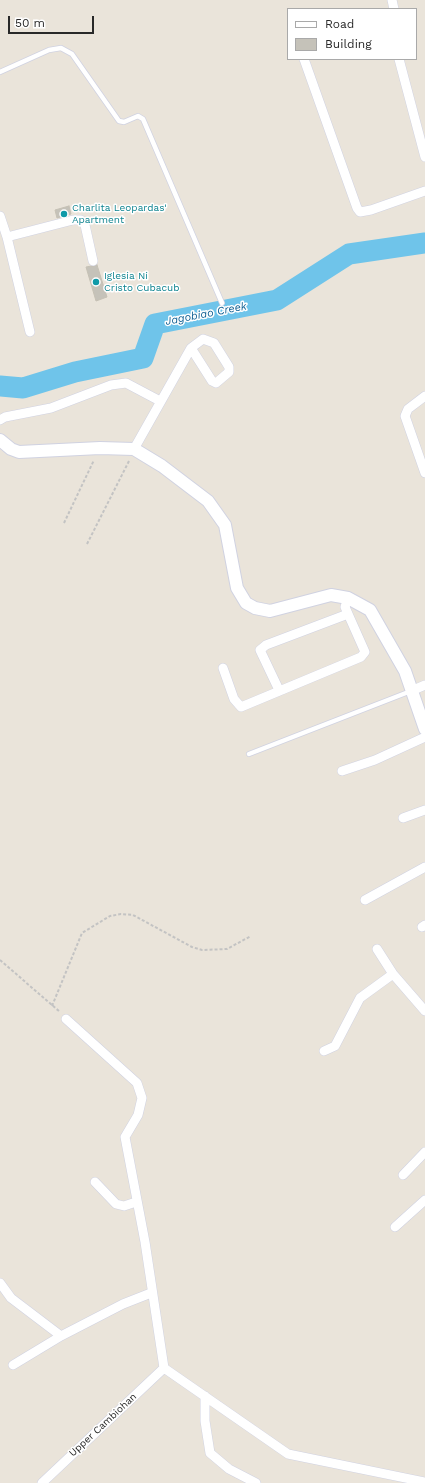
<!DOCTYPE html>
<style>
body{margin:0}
#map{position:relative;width:425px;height:1483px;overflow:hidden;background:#eae4da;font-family:"Work Sans",sans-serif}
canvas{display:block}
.legend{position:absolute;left:287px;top:8px;width:130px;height:52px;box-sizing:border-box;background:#fff;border:1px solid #a9a9a9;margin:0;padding:5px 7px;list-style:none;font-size:12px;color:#282828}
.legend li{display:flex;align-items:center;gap:8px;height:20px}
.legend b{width:20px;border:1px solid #a9a9a9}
.scale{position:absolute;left:8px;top:16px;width:86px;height:18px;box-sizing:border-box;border:2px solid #282828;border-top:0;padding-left:5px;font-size:12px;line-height:14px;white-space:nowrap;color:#282828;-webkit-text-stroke:3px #fff;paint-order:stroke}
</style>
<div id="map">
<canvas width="425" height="1483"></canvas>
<ul class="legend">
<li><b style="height:5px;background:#fff"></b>Road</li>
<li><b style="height:11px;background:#c5c2b9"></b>Building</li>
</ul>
<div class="scale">50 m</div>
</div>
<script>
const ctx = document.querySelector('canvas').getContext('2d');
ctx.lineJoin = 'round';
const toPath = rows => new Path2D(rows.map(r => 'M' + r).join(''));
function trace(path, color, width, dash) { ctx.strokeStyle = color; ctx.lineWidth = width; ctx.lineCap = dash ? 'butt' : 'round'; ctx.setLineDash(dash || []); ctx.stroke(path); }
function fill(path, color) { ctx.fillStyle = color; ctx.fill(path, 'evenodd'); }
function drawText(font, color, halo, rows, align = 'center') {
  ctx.font = font + ' "Work Sans",sans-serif'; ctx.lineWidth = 3; ctx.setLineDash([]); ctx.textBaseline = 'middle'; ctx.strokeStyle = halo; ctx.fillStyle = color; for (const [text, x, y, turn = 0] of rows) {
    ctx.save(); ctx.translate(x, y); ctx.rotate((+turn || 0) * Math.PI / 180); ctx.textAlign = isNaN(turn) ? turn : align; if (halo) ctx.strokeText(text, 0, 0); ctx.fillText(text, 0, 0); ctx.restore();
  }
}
const river = toPath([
 [0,386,23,388,75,372,143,358,155,324,277,300,349,254,425,243]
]);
const building = toPath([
 [69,206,71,214,57,218,55,210,69,206],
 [97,265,107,297,96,301,86,267,97,265]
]);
const path = toPath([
 [64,523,94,460],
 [87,544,129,461],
 [0,960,60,1012],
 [52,1006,82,933,110,916,121,914,133,915,192,947,202,950,227,949,251,936]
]);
const service = toPath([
 [0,72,49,50,61,48,72,54,119,121,124,122,138,116,143,119,222,303],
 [249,754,411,691]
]);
const minor = toPath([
 [392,0,394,9],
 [304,59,357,208,360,212,371,210,425,191],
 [399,59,425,157],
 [0,216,7,237,30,332],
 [7,237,73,220,81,220,85,225,93,261],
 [425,396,408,409,405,416,425,473],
 [0,420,5,417,51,408,111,385,126,383,160,401],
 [134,449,191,348,203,339,214,343,229,367,229,372,216,383,212,381,191,348],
 [223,668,234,699,241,707,361,657,365,652,345,607,348,598],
 [279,690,260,650,266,645,348,614],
 [411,691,425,685],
 [342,771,375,760,425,737],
 [403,818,425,810],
 [365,900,425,867],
 [422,927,425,925],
 [377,949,393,974,425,1011],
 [66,1019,137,1083,142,1098,138,1115,125,1137,145,1242,164,1368,288,1454,425,1482],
 [324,1051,335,1046,360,998,393,974],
 [403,1175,425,1152],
 [95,1182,116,1204,124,1206,136,1202],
 [395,1227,425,1200],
 [0,1283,11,1298,61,1336,123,1304,151,1293],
 [13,1365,61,1336],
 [205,1396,205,1421,210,1453,229,1469,256,1483],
 [42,1483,164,1368]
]);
const tertiary = toPath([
 [0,440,11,449,19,452,100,448,134,449,162,466,208,501,225,525,237,588,246,603,255,608,270,611,331,595,348,598,370,610,405,671,425,729]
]);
const markers = [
 [64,214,4,"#0f9aa8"],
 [96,282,4,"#0f9aa8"]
];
const cultureNames = [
 ["Charlita Leopardas'",72,208],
 ["Apartment",72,220],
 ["Iglesia Ni",104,276],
 ["Cristo Cubacub",104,288]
];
const streetNames = [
 ["Upper Cambiohan",103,1425,-43]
];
const waterNames = [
 ["Jagobiao Creek",206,314,-11]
];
trace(river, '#6fc4ea', 21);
fill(building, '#c5c2b9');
trace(building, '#c5c0b4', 1);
trace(service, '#d0d2e1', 6);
trace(minor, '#d0d2e1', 10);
trace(tertiary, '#d0d2e1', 14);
trace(path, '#c3c3c3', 2, [3, 2]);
trace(service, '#fff', 4.5);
trace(minor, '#fff', 9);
trace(tertiary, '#fff', 12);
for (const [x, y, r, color] of markers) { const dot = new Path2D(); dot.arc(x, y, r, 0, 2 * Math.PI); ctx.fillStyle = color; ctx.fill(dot); trace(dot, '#fff', 1.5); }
drawText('10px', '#0d838f', '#fff', cultureNames, 'left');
drawText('10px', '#282828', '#fff', streetNames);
drawText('italic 11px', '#116194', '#fff', waterNames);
</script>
